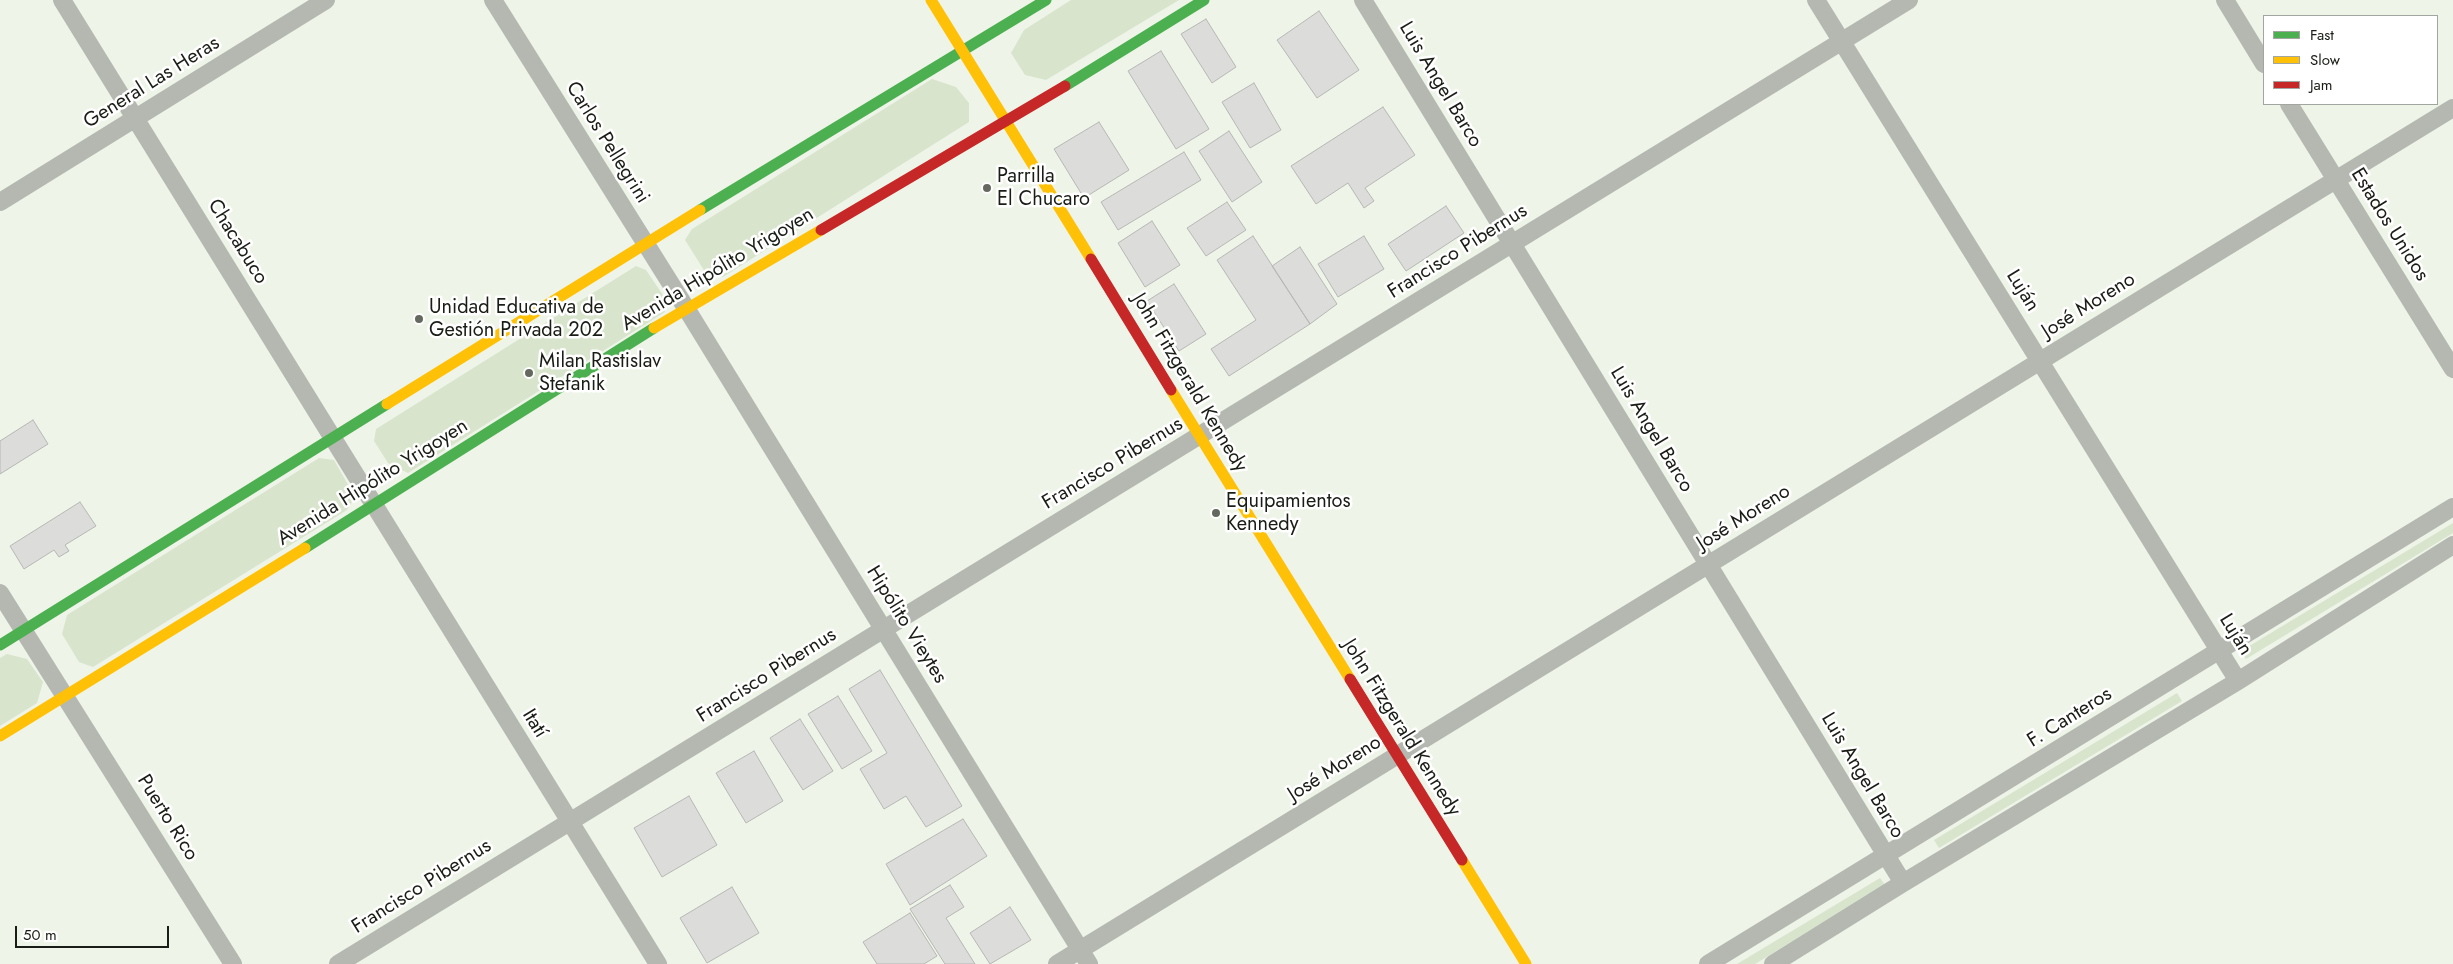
<!DOCTYPE html>
<meta charset="utf-8">
<style>
body{margin:0}
#map{position:relative;width:2453px;height:964px;overflow:hidden;background:#eef4e8;font-family:Jost,sans-serif}
canvas{display:block}
.legend{position:absolute;left:2263px;top:15px;width:175px;height:90px;box-sizing:border-box;background:#fff;border:1px solid #a3a5a1;margin:0;padding:6px 9px;list-style:none;font-size:15px;color:#191d15}
.legend li{display:flex;align-items:center;gap:10px;height:25px}
.legend b{width:25px;border:1px solid #a3a5a1}
.scale{position:absolute;left:15px;top:926px;width:154px;height:22px;box-sizing:border-box;border:2px solid #191d15;border-top:0;padding-left:6px;font-size:15px;line-height:18px;white-space:nowrap;color:#191d15;-webkit-text-stroke:4px #fff;paint-order:stroke}
</style>
<div id="map">
<canvas width="2453" height="964"></canvas>
<ul class="legend">
<li><b style="height:6px;background:#4caf50"></b>Fast</li>
<li><b style="height:6px;background:#ffc107"></b>Slow</li>
<li><b style="height:6px;background:#c62828"></b>Jam</li>
</ul>
<div class="scale">50 m</div>
</div>
<script>
const ctx = document.querySelector('canvas').getContext('2d');
ctx.lineJoin = 'round';
function fill(path, color) { ctx.fillStyle = color; ctx.fill(path, 'evenodd'); }
const toPath = rows => new Path2D(rows.map(r => 'M' + r).join(''));
function trace(path, color, width, dash) { ctx.strokeStyle = color; ctx.lineWidth = width; ctx.lineCap = dash ? 'butt' : 'round'; ctx.setLineDash(dash || []); ctx.stroke(path); }
function drawText(font, color, halo, rows, align = 'center') {
  ctx.font = font + ' Jost,sans-serif'; ctx.lineWidth = 5; ctx.setLineDash([]); ctx.textBaseline = 'middle'; ctx.strokeStyle = halo; ctx.fillStyle = color; for (const [text, x, y, turn = 0] of rows) {
    ctx.save(); ctx.translate(x, y); ctx.rotate((+turn || 0) * Math.PI / 180); ctx.textAlign = isNaN(turn) ? turn : align; if (halo) ctx.strokeText(text, 0, 0); ctx.fillText(text, 0, 0); ctx.restore();
  }
}
const green = toPath([
 [1071,0,1179,0,1046,80,1025,75,1011,53,1024,30],
 [932,79,956,87,969,103,969,122,723,277,707,275,685,240,692,229],
 [636,266,646,270,665,298,665,312,408,473,388,463,374,441,376,429],
 [319,458,334,460,355,497,347,510,93,667,79,662,62,634,67,615],
 [2453,523,2453,533,2246,659,2241,651],
 [7,654,27,659,43,682,37,703,0,726,0,658],
 [2177,693,2182,701,1939,848,1934,840],
 [1880,878,1885,885,1755,964,1737,964]
]);
const building = toPath([
 [1319,11,1359,70,1317,98,1277,40,1319,11],
 [1206,19,1236,67,1212,83,1181,34,1206,19],
 [1161,51,1209,129,1176,149,1128,71,1161,51],
 [1254,83,1281,130,1250,148,1222,102,1254,83],
 [1383,107,1415,155,1365,188,1374,201,1364,208,1348,183,1316,204,1291,166,1383,107],
 [1099,122,1129,170,1084,198,1054,149,1099,122],
 [1229,131,1262,182,1232,202,1199,151,1229,131],
 [1184,152,1201,180,1118,230,1101,202,1184,152],
 [1227,202,1246,230,1206,256,1187,228,1227,202],
 [1446,206,1464,233,1406,271,1388,244,1446,206],
 [1152,221,1180,265,1145,287,1118,243,1152,221],
 [1253,236,1310,324,1229,376,1211,349,1256,320,1217,260,1253,236],
 [1364,236,1384,269,1338,297,1318,264,1364,236],
 [1300,247,1337,304,1310,324,1272,266,1300,247],
 [1174,284,1206,334,1179,351,1147,301,1174,284],
 [33,420,48,444,0,474,0,441,33,420],
 [80,502,96,526,65,545,69,551,59,557,54,550,24,569,10,546,80,502],
 [880,670,962,806,926,827,906,796,884,809,860,769,887,753,849,689,880,670],
 [838,696,872,751,842,769,808,714,838,696],
 [800,719,833,771,803,790,770,738,800,719],
 [754,751,783,801,746,823,716,773,754,751],
 [689,796,717,845,662,877,634,828,689,796],
 [963,819,987,856,910,905,886,864,963,819],
 [950,885,964,907,946,918,975,964,945,964,910,909,950,885],
 [732,887,759,933,707,963,680,918,732,887],
 [1010,907,1031,940,990,964,970,933,1010,907],
 [910,913,937,956,924,964,877,964,863,942,910,913]
]);
const street = toPath([
 [62,0,658,964],
 [493,0,686,308,1089,964],
 [1363,0,1903,883],
 [1816,0,2238,681],
 [2225,0,2264,64],
 [2289,104,2453,369],
 [0,202,326,0],
 [0,593,233,964],
 [338,964,1909,0],
 [1057,964,2453,108],
 [1708,964,2453,507],
 [1773,964,1903,883,2238,681,2453,545]
]);
const fast = toPath([
 [1065,86,1204,0],
 [700,210,1046,0],
 [305,548,654,328],
 [0,645,387,404]
]);
const slow = toPath([
 [931,0,1091,259],
 [654,328,821,230],
 [1171,390,1350,679],
 [387,404,700,210],
 [0,736,305,548],
 [1462,860,1526,964]
]);
const jam = toPath([
 [821,230,1065,86],
 [1091,259,1171,390],
 [1350,679,1462,860]
]);
const markers = [
 [987,188,5,"#64685f"],
 [419,319,5,"#64685f"],
 [529,373,5,"#64685f"],
 [1216,513,5,"#64685f"]
];
const streetNames = [
 ["General Las Heras",152,83,-32],
 ["Luis Angel Barco",1440,85,59],
 ["Carlos Pellegrini",607,143,58],
 ["Estados Unidos",2389,225,58],
 ["Chacabuco",237,242,58],
 ["Francisco Pibernus",1458,252,-32],
 ["Avenida Hipólito Yrigoyen",718,270,-31],
 ["Luján",2022,291,58],
 ["José Moreno",2089,306,-32],
 ["John Fitzgerald Kennedy",1189,383,59],
 ["Luis Angel Barco",1651,430,59],
 ["Francisco Pibernus",1113,464,-31],
 ["Avenida Hipólito Yrigoyen",373,483,-32],
 ["José Moreno",1744,518,-32],
 ["Hipólito Vieytes",906,625,58],
 ["Luján",2235,635,58],
 ["Francisco Pibernus",767,676,-32],
 ["F. Canteros",2070,718,-32],
 ["Itatí",534,724,58],
 ["John Fitzgerald Kennedy",1401,728,58],
 ["José Moreno",1335,769,-32],
 ["Luis Angel Barco",1862,776,59],
 ["Puerto Rico",167,818,58],
 ["Francisco Pibernus",422,887,-32]
];
const poiNames = [
 ["Parrilla",997,177],
 ["El Chucaro",997,200],
 ["Unidad Educativa de",429,308],
 ["Gestión Privada 202",429,331],
 ["Milan Rastislav",539,362],
 ["Stefanik",539,385],
 ["Equipamientos",1226,502],
 ["Kennedy",1226,525]
];
fill(green, '#d8e4cc');
fill(building, '#dcdcdb');
trace(building, '#b6b7b4', 1);
trace(street, '#b4b8b1', 18);
trace(fast, '#4caf50', 11);
trace(slow, '#ffc107', 11);
trace(jam, '#c62828', 11);
for (const [x, y, r, color] of markers) { const dot = new Path2D(); dot.arc(x, y, r, 0, 2 * Math.PI); ctx.fillStyle = color; ctx.fill(dot); trace(dot, '#fff', 2); }
drawText('20px', '#191d15', '#fff', streetNames);
drawText('20px', '#191d15', '#fff', poiNames, 'left');
</script>
